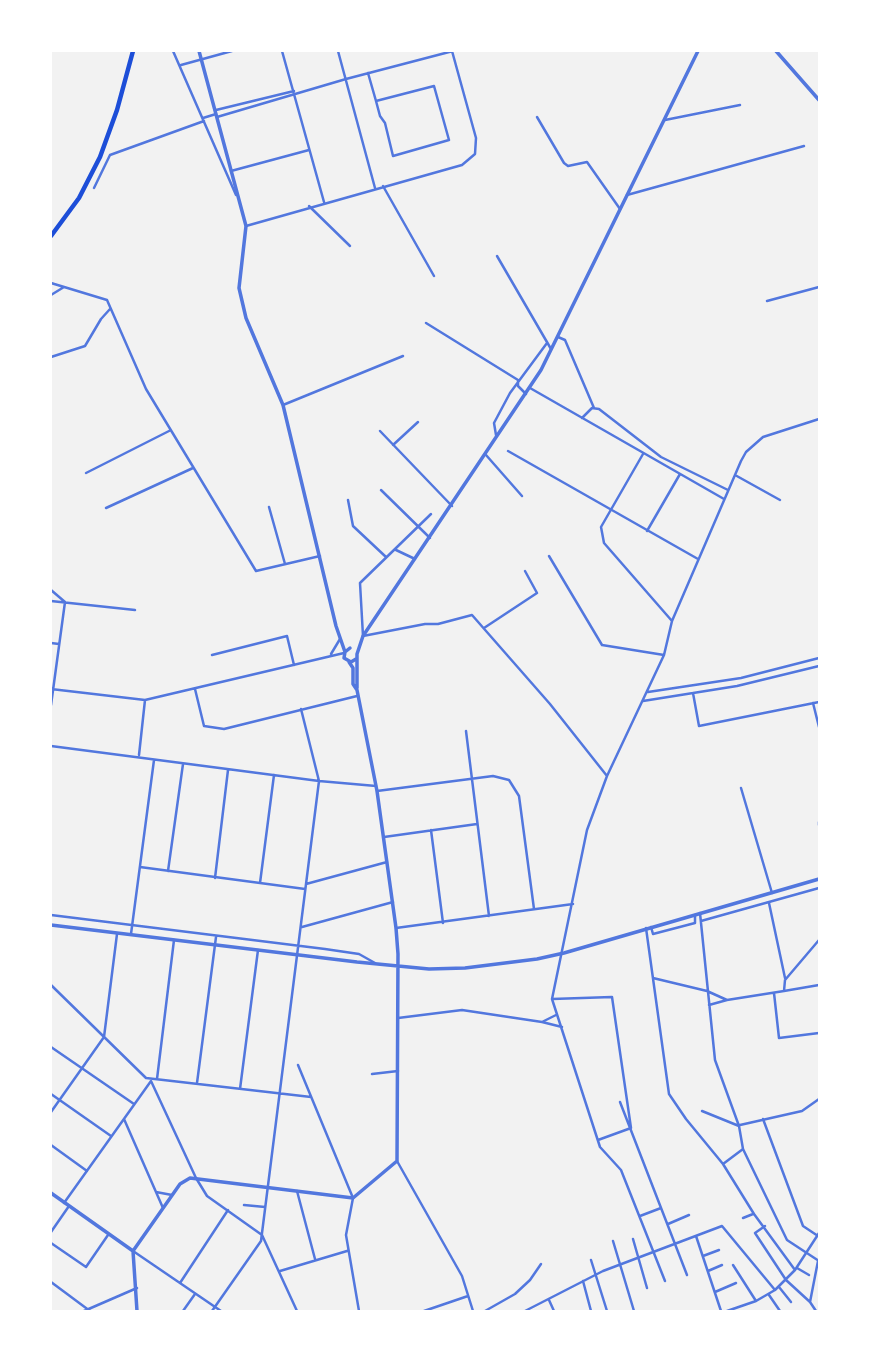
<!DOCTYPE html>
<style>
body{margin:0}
#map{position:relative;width:870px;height:1362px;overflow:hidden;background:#f2f2f2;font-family:"Times New Roman",serif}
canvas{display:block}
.frame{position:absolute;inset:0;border:52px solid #fff;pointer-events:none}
</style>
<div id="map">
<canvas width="870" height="1362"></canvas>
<div class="frame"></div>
</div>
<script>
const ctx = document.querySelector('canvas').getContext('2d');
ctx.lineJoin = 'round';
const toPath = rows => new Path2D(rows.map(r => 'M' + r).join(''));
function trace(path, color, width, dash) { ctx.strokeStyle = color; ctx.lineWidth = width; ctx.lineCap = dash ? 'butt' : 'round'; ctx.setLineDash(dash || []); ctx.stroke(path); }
const minor = toPath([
 [173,51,236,195],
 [282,51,324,202],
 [338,51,375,188],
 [181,65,232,51],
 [368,73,376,101,434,86,449,140,393,156,385,123,380,116,376,101],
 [216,110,294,91],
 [217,117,346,79,453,51],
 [537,117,564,163,568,166,587,162,620,209],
 [203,118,216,114],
 [665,120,740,105],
 [231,171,309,150],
 [383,186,434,276],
 [94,188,110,155,204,121],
 [627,195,804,146],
 [309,206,350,246],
 [246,226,462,165,475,154,476,138,452,51],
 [497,256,551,349],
 [51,283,107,300,146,389,256,571,320,556],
 [51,295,64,287],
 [767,301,819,287],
 [426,323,518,380,518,386,526,394],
 [558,337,565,340,594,408],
 [51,357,85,346,101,319,110,309],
 [530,388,724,499],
 [283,405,403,356],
 [582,418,592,408,599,409,661,457,728,490],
 [380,431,452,506],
 [496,435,494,423,510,393,547,343],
 [393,445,418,422],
 [508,451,698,559],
 [643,454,601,527,604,543,672,621],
 [486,455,522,496],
 [86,473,171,430],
 [735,475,780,500],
 [381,490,430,538],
 [348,500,353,526,386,557],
 [269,507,285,564],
 [106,508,193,468],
 [431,514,360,583,363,636,425,624,438,624,472,615,550,704,607,776],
 [647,531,680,474],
 [396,550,415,559],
 [549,556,602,645,664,655],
 [51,590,65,602,51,705],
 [51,601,135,610],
 [484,628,537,593,525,571],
 [51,643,59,644],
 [331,654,340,639],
 [212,655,287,636,294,665],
 [51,689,145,700,344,653],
 [195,689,204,726,224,729,357,696],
 [648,692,741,678,819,658],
 [693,693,699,726,819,702],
 [643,701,737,686,819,666],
 [813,703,819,727],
 [466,731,489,916],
 [51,746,319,781,376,786],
 [139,755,145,700],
 [741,788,772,893],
 [377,791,493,776,509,780,519,796,534,909],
 [819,822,819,825],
 [431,830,443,923],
 [384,837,477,824],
 [140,867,305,889],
 [168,871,183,764],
 [215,878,228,770],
 [260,883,274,775],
 [306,884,387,862],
 [769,903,785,978],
 [700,913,715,1060,739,1126,743,1149,787,1240,819,1261],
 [51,915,325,949,359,954,375,963],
 [701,921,819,888],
 [302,927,393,902],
 [651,927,653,934,695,923,695,915],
 [396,928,573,904],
 [646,928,669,1094,686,1119,723,1164,754,1214,795,1270],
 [131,934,154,760],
 [653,978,707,991,727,1000],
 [51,985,146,1078,311,1097],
 [784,991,819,985],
 [774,993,779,1038,819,1033],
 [552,999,612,997,631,1128],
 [709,1005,727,1000,784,991,785,980,819,940],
 [398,1018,462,1010,542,1022,556,1015],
 [542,1022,562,1027],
 [51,1047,134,1104],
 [298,1065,353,1198,346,1235,359,1311],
 [372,1074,398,1071],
 [157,1079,174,940],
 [197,1083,216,937],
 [240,1089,258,950],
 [51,1094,111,1136],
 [620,1102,687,1275],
 [702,1111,739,1126],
 [51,1112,104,1037,117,934],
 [124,1119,163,1208],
 [763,1119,803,1226,818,1236],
 [740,1125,802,1111,819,1099],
 [598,1140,631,1128],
 [51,1145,87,1171],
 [397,1161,462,1276,473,1311],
 [723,1164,743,1149],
 [297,1191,315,1259],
 [156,1192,172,1195],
 [64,1203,151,1081,196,1178,207,1196,262,1235,297,1311],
 [244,1205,265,1207],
 [640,1216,661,1208],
 [743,1218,753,1214],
 [668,1224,689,1215],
 [765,1226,755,1233,786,1280,810,1302],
 [51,1232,69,1206],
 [696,1236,721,1311],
 [633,1239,647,1288],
 [613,1241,634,1311],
 [51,1243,86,1267,108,1235],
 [133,1251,221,1311],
 [703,1256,719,1250],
 [591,1260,607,1311],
 [733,1265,756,1301],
 [797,1268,809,1275],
 [280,1271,347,1251],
 [708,1271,722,1265],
 [583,1281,591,1311],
 [665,1281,621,1170,600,1147,552,999,587,830,607,776,664,655,672,621,741,461,746,452,763,437,819,419],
 [51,1282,90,1311],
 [180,1283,228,1210],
 [779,1287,791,1302],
 [715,1292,736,1283],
 [769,1295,780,1311],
 [549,1300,554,1311],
 [84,1311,137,1288],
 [183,1311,195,1294],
 [212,1311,261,1241,319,781,301,709],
 [424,1311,468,1296],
 [485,1311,515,1294,530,1280,541,1264],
 [525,1311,603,1271,722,1226,775,1290],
 [727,1311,756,1301,775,1290,795,1270,819,1233],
 [816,1311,810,1302,818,1261]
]);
const tertiary = toPath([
 [199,51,246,226,239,288,246,318,283,405,336,626,345,652],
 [776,51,819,100],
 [350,648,345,652,344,658,351,662,356,659],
 [357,688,357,654,363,636,541,370,698,51],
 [51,925,357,962,429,969,465,968,537,959,564,953,819,879],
 [51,1193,133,1251],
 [133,1251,180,1184,190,1178,353,1198,397,1161,398,954,396,928,377,791,357,690,353,684,353,668,349,662],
 [133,1251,137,1311]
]);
const primary = toPath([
 [51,236,79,198,100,157,117,110,133,51]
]);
trace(minor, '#5277de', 2.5);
trace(tertiary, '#5277de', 3.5);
trace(primary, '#1d4ed8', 4.5);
</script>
